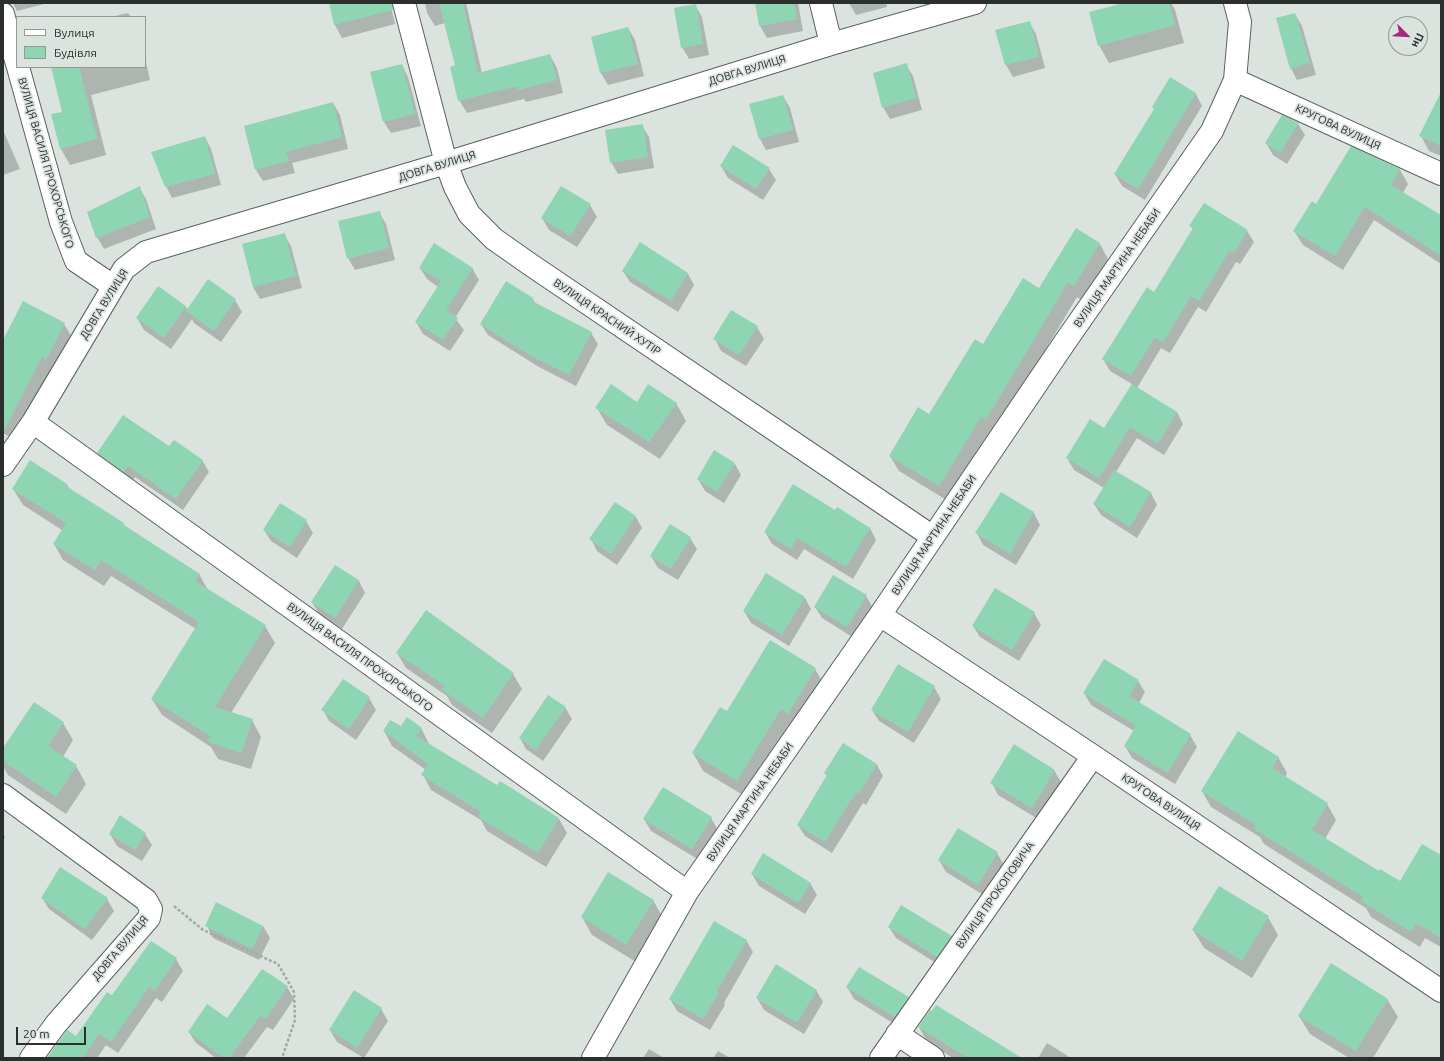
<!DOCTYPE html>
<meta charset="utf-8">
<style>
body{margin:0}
#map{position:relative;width:1444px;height:1061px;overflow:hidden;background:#dae3de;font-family:Ubuntu,sans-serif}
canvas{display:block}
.frame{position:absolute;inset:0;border:4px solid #2b2f2d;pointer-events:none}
.legend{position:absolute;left:16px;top:16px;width:130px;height:52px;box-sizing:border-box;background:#dae3de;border:1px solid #949b97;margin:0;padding:5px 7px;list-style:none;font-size:12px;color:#2b2f2d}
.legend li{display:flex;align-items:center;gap:8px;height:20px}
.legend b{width:20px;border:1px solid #949b97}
.north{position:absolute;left:1388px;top:16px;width:40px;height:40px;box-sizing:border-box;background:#dae3de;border:1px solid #949b97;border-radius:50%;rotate:114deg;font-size:11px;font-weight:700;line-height:16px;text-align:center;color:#2b2f2d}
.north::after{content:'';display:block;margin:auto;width:14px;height:18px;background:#a3297e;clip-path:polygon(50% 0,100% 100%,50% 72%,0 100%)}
.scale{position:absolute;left:16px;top:1027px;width:70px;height:18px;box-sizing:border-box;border:2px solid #2b2f2d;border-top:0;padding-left:5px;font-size:12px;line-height:14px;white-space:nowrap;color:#2b2f2d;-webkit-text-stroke:3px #dae3de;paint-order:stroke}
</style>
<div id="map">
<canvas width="1444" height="1061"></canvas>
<div class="frame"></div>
<ul class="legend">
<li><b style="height:5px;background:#fff"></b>Вулиця</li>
<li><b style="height:11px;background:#8ed5b3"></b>Будівля</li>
</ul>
<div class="north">Пн</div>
<div class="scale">20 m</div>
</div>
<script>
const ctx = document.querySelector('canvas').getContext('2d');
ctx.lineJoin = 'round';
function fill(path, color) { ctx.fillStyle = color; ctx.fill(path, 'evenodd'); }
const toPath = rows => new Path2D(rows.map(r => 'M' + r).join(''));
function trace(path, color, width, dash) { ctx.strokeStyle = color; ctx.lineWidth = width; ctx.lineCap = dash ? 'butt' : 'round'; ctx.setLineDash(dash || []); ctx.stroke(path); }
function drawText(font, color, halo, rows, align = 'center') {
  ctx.font = font + ' Ubuntu,sans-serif'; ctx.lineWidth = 3.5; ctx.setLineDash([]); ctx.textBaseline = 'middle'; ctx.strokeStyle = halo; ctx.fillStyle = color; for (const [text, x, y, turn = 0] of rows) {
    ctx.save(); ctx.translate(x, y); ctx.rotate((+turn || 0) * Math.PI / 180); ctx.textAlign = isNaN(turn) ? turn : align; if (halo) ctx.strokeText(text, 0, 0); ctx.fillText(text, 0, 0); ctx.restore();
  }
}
const shadow = toPath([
 [13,3,48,3,17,11],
 [330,3,390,3,395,24,342,38,335,25],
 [425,3,466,3,482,73,550,55,557,68,563,93,526,102,524,99,467,113,459,100,456,66,445,23,435,26,427,13],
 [756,3,798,3,803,31,767,38,760,26],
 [849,3,886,3,887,7,856,15],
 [924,3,953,3,928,10],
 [1128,3,1171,3,1175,10,1184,43,1109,63,1099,45],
 [695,5,702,17,709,55,689,59,682,47],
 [128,13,131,17,111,17],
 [1295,14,1302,26,1316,75,1297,80,1291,68],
 [1029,22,1036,34,1045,68,1013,77,1006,65,997,31],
 [628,28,635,40,644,76,608,85,601,73,592,37],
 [145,58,150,80,91,95,106,155,70,165,61,149,64,112,52,67,145,67],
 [402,65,408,77,421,126,391,133,384,122,372,73],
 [906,65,913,76,922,110,890,119,883,107],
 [1171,78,1196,94,1202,106,1145,200,1122,186,1115,174,1155,110,1153,107],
 [1441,94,1441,156,1429,151,1421,136],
 [783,96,790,108,799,142,766,150,760,139],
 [333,103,340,115,348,149,292,163,295,173,263,181,256,170],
 [1298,124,1305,135,1287,164,1273,155,1266,143],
 [642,126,649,137,654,168,618,174,611,162],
 [3,130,20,169,3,175],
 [205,137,211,149,221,185,172,198,166,186],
 [1351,148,1400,170,1408,184,1403,193,1441,216,1441,264,1374,220,1343,270,1303,245,1294,231,1316,205],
 [721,166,769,169,776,180,763,200,728,178],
 [139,187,146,199,156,229,104,249,97,237],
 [590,205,597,217,577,247,549,230,542,218],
 [379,212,386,224,395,260,355,270,348,258],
 [1191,226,1247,231,1254,242,1240,264,1236,262,1206,312,1198,307,1170,353,1161,348,1137,388,1177,412,1183,424,1164,455,1137,438,1116,472,1151,493,1157,505,1137,538,1101,515,1094,504,1104,488,1074,470,1067,458,1105,429,1132,384,1110,371,1103,359,1155,293,1193,230],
 [284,234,291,246,302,288,260,299,253,287,243,245],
 [640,244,688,274,694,285,678,312,630,282,623,271],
 [1100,244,1108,259,1083,301,1077,297,995,434,990,432,948,501,899,471,890,456,930,416,984,346,1040,290],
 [420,268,472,268,479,280,455,318,464,330,450,351,423,334,416,322,438,287,427,279],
 [208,281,235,300,242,312,221,342,194,323,192,319,171,349,144,330,137,318,158,288,186,307,188,310],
 [533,299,535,303,591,333,598,344,576,386,539,367,488,335,481,324],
 [64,324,73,339,15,440,3,433,3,342],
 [757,327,764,339,746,366,721,351,715,339],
 [676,403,686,421,660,459,607,425,597,408,637,404],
 [169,448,202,460,209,472,183,510,135,477,131,483,105,464,98,453],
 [735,464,741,475,724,503,705,491,698,479],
 [67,484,70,490,199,574,208,590,265,626,275,643,231,713,252,720,261,737,251,769,218,759,211,747,162,715,152,699,196,629,111,576,104,586,63,560,54,544,62,530,23,505,13,489],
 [1001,493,1034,513,1040,525,1016,565,983,545,977,533],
 [615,503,636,517,642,528,617,565,597,551,591,539],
 [835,511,870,528,876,540,853,579,804,549,797,560,772,544,765,532],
 [306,521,313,533,297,558,271,541,264,530],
 [690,538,697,549,678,580,658,568,651,556],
 [335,566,359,581,365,593,342,629,319,614,312,602],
 [866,596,873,608,854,638,822,618,815,607],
 [805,598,811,609,789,646,751,623,744,611],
 [1034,613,1041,625,1019,661,980,637,973,626],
 [397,653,513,674,522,689,492,733,452,705,447,696,406,668],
 [899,665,934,687,941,699,914,743,879,721,872,710],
 [815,669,825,686,748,798,703,771,693,753,727,713],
 [343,680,369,698,376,710,356,740,329,721,323,710],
 [1138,681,1145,692,1139,703,1190,735,1197,747,1175,784,1132,758,1125,746,1134,731,1091,705,1084,693],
 [565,707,572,719,543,761,526,749,520,738],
 [63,723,73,740,63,757,76,766,86,784,66,814,8,775,3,766,3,750],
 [401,727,421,728,429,744,498,786,500,783,559,819,567,833,546,867,487,831,481,820,431,790,423,775,426,770,392,746,384,731],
 [1278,757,1287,773,1285,778,1327,804,1336,820,1325,839,1380,872,1400,882,1441,857,1441,947,1425,938,1420,947,1371,917,1366,908,1264,844,1260,837,1211,807,1202,791],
 [877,765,883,776,866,805,863,803,832,853,805,836,798,825,827,776,825,773],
 [1054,770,1061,782,1038,819,998,795,992,783],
 [711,818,718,830,699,860,651,831,644,819],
 [3,833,5,837,3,841],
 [110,834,145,834,152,845,142,861,117,846],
 [997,853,1004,865,985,896,946,872,939,860],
 [752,874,810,883,817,895,805,914,759,886],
 [42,898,107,899,114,911,92,940,49,909],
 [653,900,663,918,636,962,592,935,582,917],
 [1268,917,1278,935,1252,978,1204,948,1193,930],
 [207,926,263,926,270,938,259,960,213,938],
 [889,927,951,936,958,948,944,968,896,938],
 [746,940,753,952,724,1003,725,1005,710,1030,677,1011,670,999],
 [176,959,183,971,162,1002,156,998,118,1053,106,1045,97,1058,48,1058,76,1037,112,997],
 [287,987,294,999,273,1030,267,1027,244,1058,216,1058,196,1043,189,1032,227,1020],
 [847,987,908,998,915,1009,901,1028,854,999],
 [816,990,823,1002,804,1034,764,1010,757,998],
 [1387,999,1398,1017,1373,1058,1349,1058,1310,1034,1299,1016],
 [381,1009,388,1021,364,1058,337,1042,330,1030],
 [919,1027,1020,1058,953,1058,927,1042],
 [1047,1043,1071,1058,1038,1058],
 [649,1049,664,1058,643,1058],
 [718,1051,730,1058,713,1058]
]);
const building = toPath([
 [329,3,392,3,393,10,334,25],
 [439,3,463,3,478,73,550,54,557,80,518,90,517,86,458,101,450,67,455,65],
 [755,3,794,3,797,19,759,26],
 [1124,3,1169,3,1175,25,1098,46,1089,12],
 [696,4,703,44,681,48,674,8],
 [1295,13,1310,63,1290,69,1276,18],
 [1030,21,1039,57,1005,65,995,30],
 [628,27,638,64,600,73,591,37],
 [907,63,916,98,882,108,873,73],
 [402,64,415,114,383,122,370,72],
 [51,67,79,67,97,139,60,149,51,114,62,112],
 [1170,77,1196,93,1138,189,1114,174,1154,109,1152,107],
 [1441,92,1441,146,1419,136],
 [783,95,793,130,759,139,749,104],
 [333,102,342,137,286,152,289,161,255,170,244,126],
 [1282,115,1299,123,1280,153,1265,143],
 [643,124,648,157,610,163,605,130],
 [205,136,215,174,165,187,151,152],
 [733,145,770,168,756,189,720,166],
 [1351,146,1400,169,1391,185,1441,215,1441,256,1365,207,1335,256,1293,231,1312,201,1316,204],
 [140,186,150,217,96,238,87,212],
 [561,186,591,204,570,236,541,218],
 [1204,203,1248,230,1234,253,1229,251,1199,301,1191,296,1163,342,1155,337,1131,376,1102,359,1147,287,1154,292,1193,228,1189,226],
 [380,211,389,248,347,259,338,221],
 [1076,228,1100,243,1074,286,1068,282,986,420,981,417,939,486,889,456,918,407,929,414,975,339,983,344,1023,278,1039,288],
 [285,233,296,276,253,287,242,244],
 [640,242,688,273,671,301,622,271],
 [434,243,473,268,446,310,458,318,443,340,415,322,441,281,419,268],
 [208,279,236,299,214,331,186,311],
 [506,281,533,298,532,301,592,332,569,375,531,356,480,324],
 [158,286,186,306,164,338,136,318],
 [23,301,65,323,46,360,42,357,3,432,3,340],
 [731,310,758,326,739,355,713,339],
 [611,384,637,402,648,384,677,403,649,442,595,408],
 [1132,384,1177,412,1158,444,1130,427,1099,478,1066,458,1090,419,1104,428],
 [123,415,169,446,174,440,203,460,176,499,128,466,124,472,97,453],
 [714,450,735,463,717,492,697,479],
 [30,460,67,484,66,486,124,523,123,525,200,574,195,581,266,625,215,707,253,719,241,753,208,742,210,736,151,699,199,622,101,560,95,570,53,544,66,523,12,489],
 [1114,470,1151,492,1130,527,1093,504],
 [793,484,835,510,837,507,870,528,846,567,797,538,791,549,764,532],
 [1001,492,1034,512,1010,554,975,533],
 [615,502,636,516,611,554,589,539],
 [280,503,307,520,290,547,263,530],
 [670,524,691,537,671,569,650,556],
 [335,565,359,580,335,618,311,602],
 [766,573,805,597,782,635,743,611],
 [833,575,867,595,847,627,814,607],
 [995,588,1035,612,1012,650,972,626],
 [426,610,514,673,483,718,442,690,445,686,396,653],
 [770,640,816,668,788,714,781,709,737,781,692,753,720,707,727,711],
 [1104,659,1139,680,1129,696,1191,734,1168,773,1124,746,1136,726,1083,693],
 [898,664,935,686,908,732,871,710],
 [343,679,370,697,349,729,321,710],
 [548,695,566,707,536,750,519,738],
 [34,702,64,722,48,746,77,765,56,797,3,761,3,748],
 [407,717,422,728,416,736,497,785,500,781,559,818,538,853,478,817,481,812,421,775,428,764,383,731,390,720,401,726],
 [1238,731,1279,757,1272,768,1328,803,1312,830,1379,871,1380,869,1400,881,1422,844,1441,855,1441,938,1416,923,1411,932,1361,901,1363,897,1254,829,1256,825,1201,791],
 [843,743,877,764,859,794,856,792,825,842,797,825,827,775,824,773],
 [1014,744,1055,770,1032,808,990,783],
 [663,787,712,817,692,849,643,819],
 [120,815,146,833,135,850,109,834],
 [958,828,998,852,978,885,938,860],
 [763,853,811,883,798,903,751,874],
 [60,867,108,898,85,929,41,898],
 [608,872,654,900,626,945,581,917],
 [1219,886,1269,916,1242,961,1192,930],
 [216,902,263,926,252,949,205,926],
 [901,905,952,936,937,957,888,927],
 [714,921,747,940,717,991,719,993,703,1019,669,999],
 [151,941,177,958,155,991,149,987,111,1042,99,1034,83,1058,47,1058,67,1030,76,1036,107,992,112,995],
 [1331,963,1388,999,1356,1051,1298,1016],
 [776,964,817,990,797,1023,756,998],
 [859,967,909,997,895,1017,846,987],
 [262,969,288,986,266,1019,260,1016,229,1058,224,1058,188,1032,207,1004,227,1018],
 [354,990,382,1008,357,1048,329,1030],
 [936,1005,1022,1058,968,1058,918,1027,930,1010,932,1011]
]);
const path = toPath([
 [174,906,203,930,278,964,294,992,295,1020,282,1058]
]);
const minor = toPath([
 [404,3,446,163,455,187,469,214,494,239,531,265,933,537],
 [821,3,831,44],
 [3,14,17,64],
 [18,67,61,222,76,261,113,286],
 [1235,80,1441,174],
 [33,422,687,892],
 [3,465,33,422,124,269,146,252,446,163,831,44,975,3],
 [880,615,1093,756,1441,991],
 [3,795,146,900,151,909,149,918,56,1024,31,1058],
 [897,1034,933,1058],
 [593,1058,687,892,880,615,1065,342,1212,131,1235,80,1240,22,1235,3],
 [881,1058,1093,756]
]);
const streetNames = [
 ["ДОВГА ВУЛИЦЯ",747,70,-17],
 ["КРУГОВА ВУЛИЦЯ",1338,127,25],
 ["ВУЛИЦЯ ВАСИЛЯ ПРОХОРСЬКОГО",46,163,74],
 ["ДОВГА ВУЛИЦЯ",437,166,-17],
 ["ВУЛИЦЯ МАРТИНА НЕБАБИ",1117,268,-55],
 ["ДОВГА ВУЛИЦЯ",104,304,-58],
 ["ВУЛИЦЯ КРАСНИЙ ХУТІР",607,317,34],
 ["ВУЛИЦЯ МАРТИНА НЕБАБИ",934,535,-56],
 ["ВУЛИЦЯ ВАСИЛЯ ПРОХОРСЬКОГО",360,657,36],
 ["ВУЛИЦЯ МАРТИНА НЕБАБИ",750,802,-55],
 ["КРУГОВА ВУЛИЦЯ",1161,802,34],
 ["ВУЛИЦЯ ПРОКОПОВИЧА",995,895,-55],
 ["ДОВГА ВУЛИЦЯ",120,948,-50]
];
fill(shadow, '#0003');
fill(building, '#8ed5b3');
trace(minor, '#5a625e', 24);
trace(path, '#a2aaa6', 2.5, [3, 2]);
trace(minor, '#fff', 22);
drawText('11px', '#2b2f2d', '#dae3de', streetNames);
</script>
